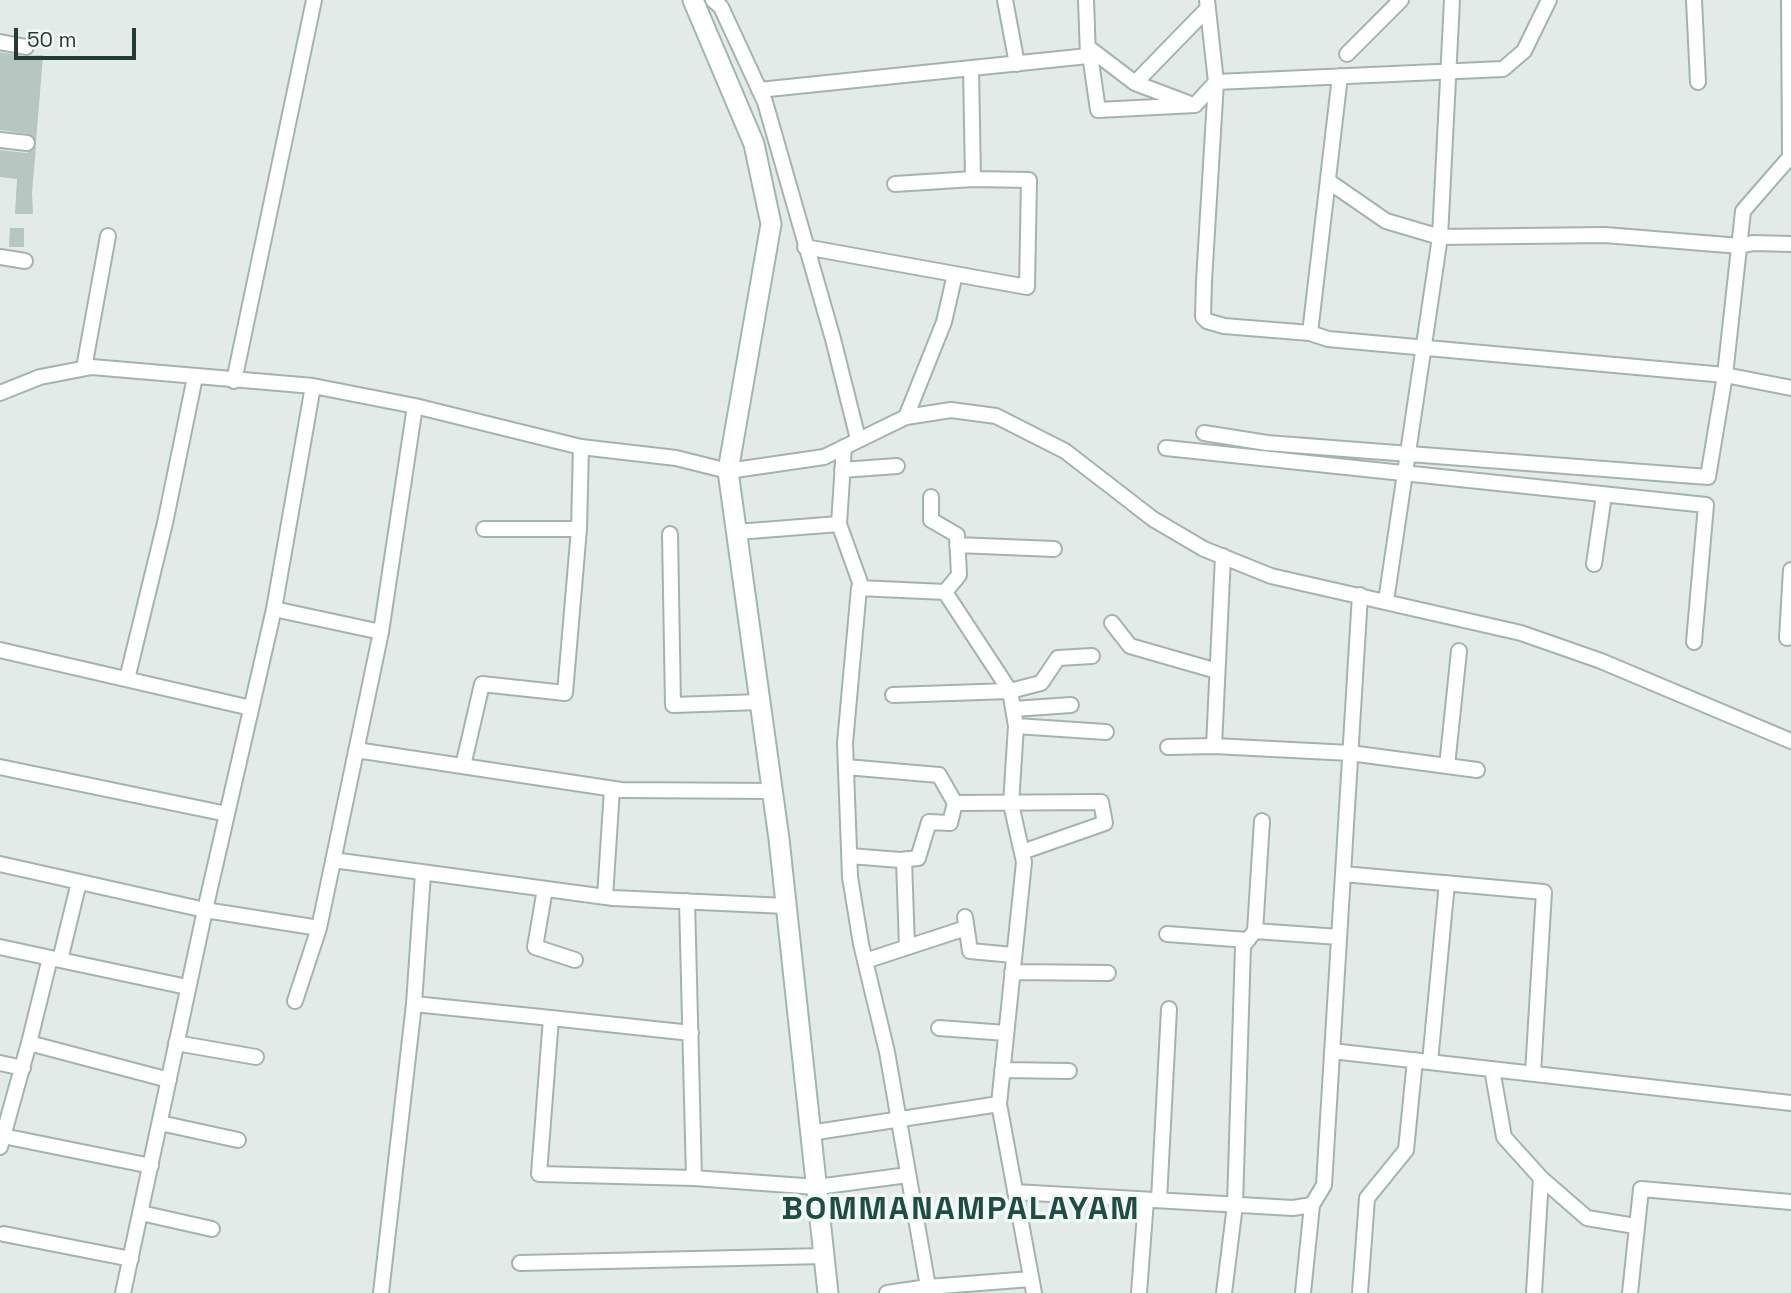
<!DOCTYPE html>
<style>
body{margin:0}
#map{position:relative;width:1791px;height:1293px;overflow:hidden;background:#e2ebe7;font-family:"Space Grotesk",sans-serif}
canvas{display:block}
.scale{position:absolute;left:14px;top:28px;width:122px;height:32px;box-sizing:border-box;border:4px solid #223b36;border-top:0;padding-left:9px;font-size:21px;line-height:24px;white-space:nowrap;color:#223b36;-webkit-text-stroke:5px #f2f8f5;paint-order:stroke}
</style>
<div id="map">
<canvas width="1791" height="1293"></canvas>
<div class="scale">50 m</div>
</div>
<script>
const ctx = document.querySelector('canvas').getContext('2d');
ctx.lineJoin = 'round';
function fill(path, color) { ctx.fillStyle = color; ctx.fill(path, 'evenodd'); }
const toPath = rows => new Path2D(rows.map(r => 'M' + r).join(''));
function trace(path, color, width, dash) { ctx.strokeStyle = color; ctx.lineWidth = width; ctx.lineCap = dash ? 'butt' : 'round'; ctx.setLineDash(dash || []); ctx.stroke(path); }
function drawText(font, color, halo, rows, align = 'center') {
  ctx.font = font + ' "Space Grotesk",sans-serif'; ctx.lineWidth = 7; ctx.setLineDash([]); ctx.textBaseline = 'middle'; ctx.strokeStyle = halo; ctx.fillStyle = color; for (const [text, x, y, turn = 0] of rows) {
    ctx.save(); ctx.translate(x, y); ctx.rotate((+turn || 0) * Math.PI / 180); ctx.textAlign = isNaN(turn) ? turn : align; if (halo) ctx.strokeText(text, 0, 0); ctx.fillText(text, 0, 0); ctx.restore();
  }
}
const building = toPath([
 [0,52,24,56,43,55,36,142,29,134,0,130],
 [36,146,32,193,33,214,15,214,17,179,0,177,0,150,27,153],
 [10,228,24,228,24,247,9,247]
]);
const street = toPath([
 [713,0,721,7,765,102,833,339,858,439],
 [1005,0,1017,64],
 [1207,0,1216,82,1204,281,1203,317,1207,321,1224,326,1310,333,1328,339,1725,375,1791,388],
 [1694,0,1698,82],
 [0,42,26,47],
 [1089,48,1098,110,1195,105,1216,82,1503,69,1524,51,1549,0],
 [1089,48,1135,83,1188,103],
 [1347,54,1401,0],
 [971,68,973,179],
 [1135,83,1208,8],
 [759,90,1088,56,1086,0],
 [0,140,27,143],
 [1328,181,1386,221,1440,237,1605,235,1740,246,1753,243,1791,244],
 [805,247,1027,287,1029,180,973,179,895,184],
 [0,257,25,261],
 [1310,333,1340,76],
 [84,368,108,236],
 [234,381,314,0],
 [0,393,40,377,92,367,313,386],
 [906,417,944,322,955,274],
 [1204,433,1267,443,1708,477,1725,375,1743,211,1790,157,1789,0],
 [844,447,839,524,862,588],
 [1166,448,1706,505,1694,642],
 [842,470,897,466],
 [931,497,931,520,957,535,959,575,945,592],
 [484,529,579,529],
 [737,532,839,524],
 [670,534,673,705,760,702],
 [957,545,1054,549],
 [1223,556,1214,746,1350,753,1477,770],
 [1594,564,1604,495],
 [1386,601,1440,237,1452,0],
 [274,609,381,632],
 [1112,623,1130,646,1217,671],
 [1787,638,1791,570],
 [0,650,251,708],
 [127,679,165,523,195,377],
 [893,695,1010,691,1041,683,1058,658,1092,656],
 [1014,709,1071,705],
 [1016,726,1106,732],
 [1168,747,1214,746],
 [356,750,621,790,773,791],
 [463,766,482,684,565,693,579,529,581,447],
 [1447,766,1459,651],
 [0,767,227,814],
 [846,767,939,775,955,803,950,823,929,822,918,858,900,860,850,856],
 [955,803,1101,802,1105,823,1022,852],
 [333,860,613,898,786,906],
 [904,860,907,947],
 [0,864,205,910,274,609,313,386,415,406,581,447,676,458,728,471,824,457,906,417,951,410,996,416,1065,451,1153,519,1204,549,1271,576,1521,633,1601,661,1791,741],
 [423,873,414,1004,551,1018,539,1174,694,1178,817,1187,908,1175],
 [1343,874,1544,892,1533,1073],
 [545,889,535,947,575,960],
 [605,897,612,789],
 [687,901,694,1178],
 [965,917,970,951,1013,955],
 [1255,931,1262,821],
 [1167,934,1248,940],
 [0,947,60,960,79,882],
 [50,958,29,1043,169,1080],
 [60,960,187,987],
 [865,961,966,928],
 [1012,972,1108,973],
 [295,1001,319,928],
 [551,1018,691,1033],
 [939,1028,1006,1033],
 [176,1043,256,1057],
 [1332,1051,1791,1103],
 [1430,1062,1447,883],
 [0,1063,23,1068],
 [1492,1069,1504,1137,1541,1178,1587,1218,1635,1226],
 [1002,1070,1069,1071],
 [160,1123,238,1140],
 [810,1133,999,1104],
 [3,1136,151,1166],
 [0,1147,29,1043],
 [1015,1192,1293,1208,1312,1205,1324,1185,1360,595],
 [1159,1200,1169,1009],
 [141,1213,212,1229],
 [4,1234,131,1259],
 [520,1263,824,1256],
 [928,1287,1031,1279],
 [123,1293,205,910,319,928,381,632,415,406],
 [381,1293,414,1004],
 [887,1293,928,1287,887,1052,861,944,850,877,845,743,859,588,945,592,1010,691,1016,726,1011,804,1024,862,999,1104,1034,1293],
 [1139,1293,1146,1200],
 [1224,1293,1235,1205,1243,946,1255,931,1339,937],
 [1303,1293,1312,1205],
 [1360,1293,1367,1198,1406,1150,1415,1060],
 [1534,1293,1541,1178],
 [1630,1293,1641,1189,1791,1202]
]);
const secondary = toPath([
 [693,0,754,144,771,224,728,471,779,839,828,1293]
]);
const districtNames = [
 ["BOMMANAMPALAYAM",961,1210]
];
fill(building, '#b7c6c0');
trace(street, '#a5b3ae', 18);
trace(secondary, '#a0b7b0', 23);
trace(street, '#fff', 14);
trace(secondary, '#fff', 19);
ctx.letterSpacing = '2px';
drawText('bold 32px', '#1f4d44', '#f2f8f5', districtNames);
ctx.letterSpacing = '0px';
</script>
